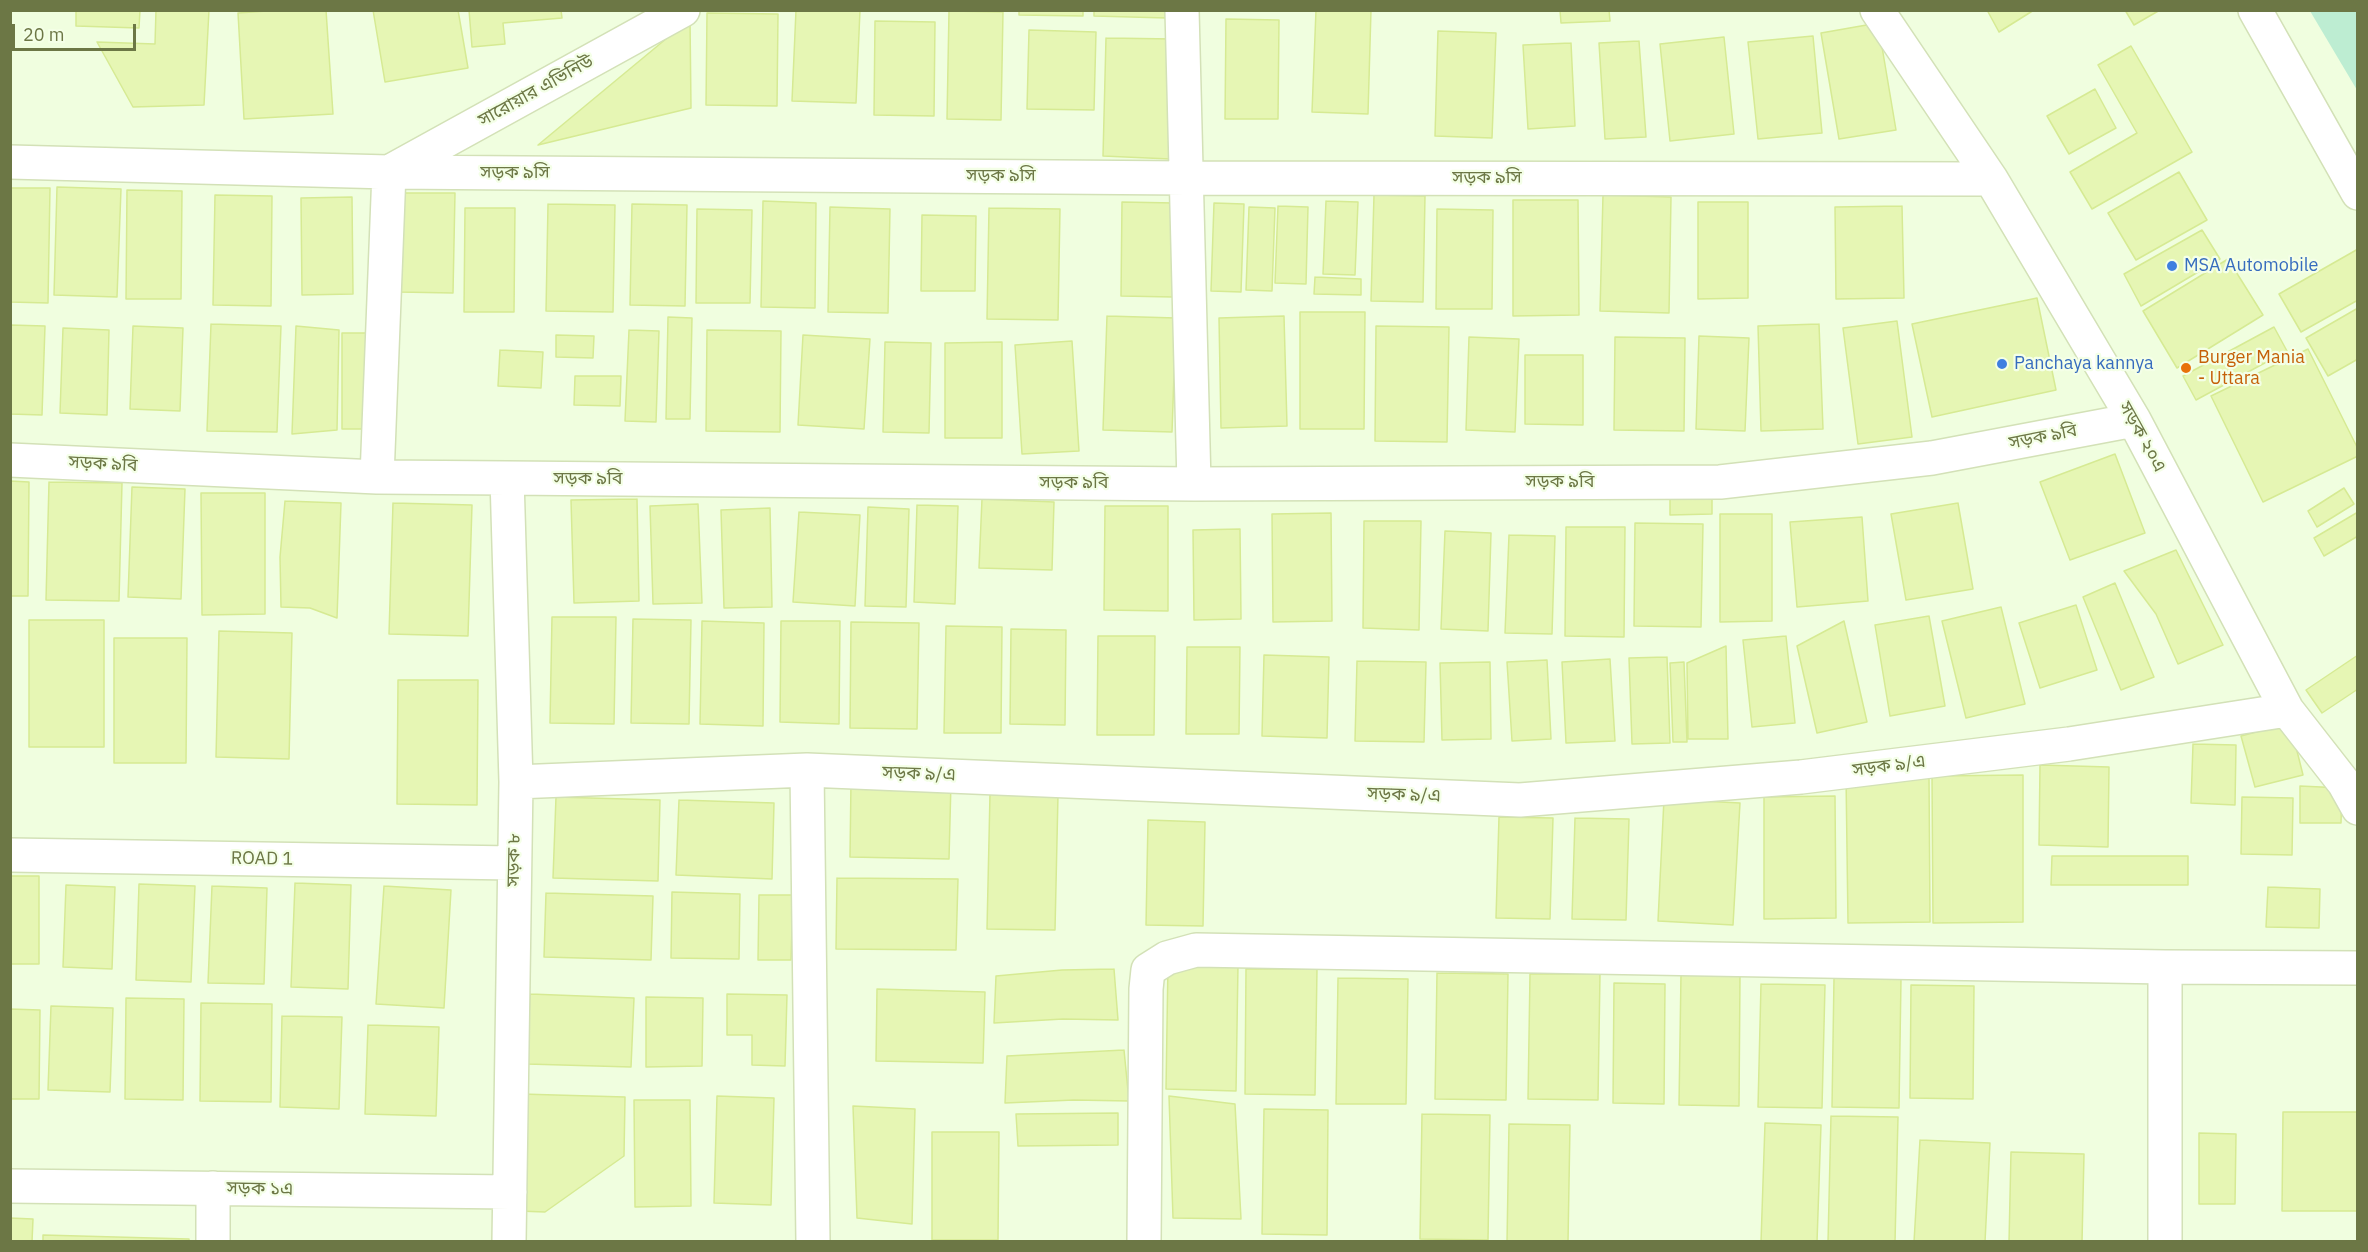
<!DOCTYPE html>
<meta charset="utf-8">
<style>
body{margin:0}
#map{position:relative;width:2368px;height:1252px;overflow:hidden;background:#f0fedf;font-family:"IBM Plex Sans",sans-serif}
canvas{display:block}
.frame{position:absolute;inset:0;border:12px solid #6c7745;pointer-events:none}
.scale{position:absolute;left:12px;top:24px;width:124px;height:27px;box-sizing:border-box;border:3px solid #6c7745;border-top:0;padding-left:8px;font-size:18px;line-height:21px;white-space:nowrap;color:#6c7745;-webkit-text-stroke:4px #f4ffe7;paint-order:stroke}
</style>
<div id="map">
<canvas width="2368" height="1252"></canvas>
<div class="frame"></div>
<div class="scale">20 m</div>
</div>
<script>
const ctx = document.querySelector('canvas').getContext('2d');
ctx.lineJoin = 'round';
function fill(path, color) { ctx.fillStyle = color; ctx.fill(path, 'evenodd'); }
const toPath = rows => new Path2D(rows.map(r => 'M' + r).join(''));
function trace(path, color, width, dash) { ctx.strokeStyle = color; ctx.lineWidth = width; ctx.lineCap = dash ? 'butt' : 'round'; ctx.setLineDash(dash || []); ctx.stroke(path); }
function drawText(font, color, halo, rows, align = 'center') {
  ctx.font = font + ' "IBM Plex Sans","Noto Sans Bengali",sans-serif'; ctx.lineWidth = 4.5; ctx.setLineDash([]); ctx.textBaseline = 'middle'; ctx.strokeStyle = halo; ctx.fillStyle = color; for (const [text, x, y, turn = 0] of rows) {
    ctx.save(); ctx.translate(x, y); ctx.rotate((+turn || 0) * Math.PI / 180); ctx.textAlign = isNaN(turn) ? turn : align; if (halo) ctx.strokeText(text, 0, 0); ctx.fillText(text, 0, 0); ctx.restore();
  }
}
const green = toPath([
 [2310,11,2357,11,2357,90]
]);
const building = toPath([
 [76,10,140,10,139,28,76,26,76,10],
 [156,10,209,10,204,105,133,107,97,42,155,44,156,10],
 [281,10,326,10,333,114,244,119,238,13,281,10],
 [373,10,458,10,468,68,385,82,373,10],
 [469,10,561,10,562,18,503,23,505,44,472,47,469,10],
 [796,10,860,10,856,103,792,101,796,10],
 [1019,10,1083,10,1083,16,1019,15,1019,10],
 [1094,10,1167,10,1167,18,1094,16,1094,10],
 [1316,10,1371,10,1368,114,1312,112,1316,10],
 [1560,10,1609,10,1610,21,1561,23,1560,10],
 [1987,10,2034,10,1999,32,1987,10],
 [2125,10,2160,10,2134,25,2125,10],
 [949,11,1003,12,1001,120,947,119,949,11],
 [707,13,778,14,777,106,706,105,707,13],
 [690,19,691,108,538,145,690,19],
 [1226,19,1279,20,1278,119,1225,119,1226,19],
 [875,21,935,22,934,116,874,115,875,21],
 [1878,23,1896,130,1839,139,1821,33,1878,23],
 [1029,30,1096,32,1094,110,1027,109,1029,30],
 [1438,31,1496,33,1492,138,1435,136,1438,31],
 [1813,36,1822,133,1758,139,1748,42,1813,36],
 [1724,37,1734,134,1670,141,1660,44,1724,37],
 [1106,38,1174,39,1170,159,1103,156,1106,38],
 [1639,41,1646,137,1605,139,1599,43,1639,41],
 [1571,43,1575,126,1528,129,1523,45,1571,43],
 [2131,46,2192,152,2092,209,2070,172,2137,133,2098,65,2131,46],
 [2095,89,2116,128,2069,154,2047,116,2095,89],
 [2179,172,2207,220,2136,260,2108,213,2179,172],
 [57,187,121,189,117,297,54,295,57,187],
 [10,188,50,188,48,303,10,302,10,188],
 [127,190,182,191,181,299,126,299,127,190],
 [400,193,455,193,453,293,399,292,400,193],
 [215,195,272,196,271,306,213,305,215,195],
 [1374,195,1425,196,1423,302,1371,301,1374,195],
 [1603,195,1671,197,1669,313,1600,311,1603,195],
 [352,197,353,294,302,295,301,198,352,197],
 [1513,200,1578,200,1579,315,1513,316,1513,200],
 [763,201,816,203,815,308,761,307,763,201],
 [1326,201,1358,202,1355,275,1323,274,1326,201],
 [1122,202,1174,203,1173,297,1121,296,1122,202],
 [1698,202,1748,202,1748,298,1698,299,1698,202],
 [1214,203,1244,204,1241,292,1211,291,1214,203],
 [548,204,615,205,613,312,546,311,548,204],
 [632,204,687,205,685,306,630,305,632,204],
 [1278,206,1308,207,1306,284,1275,283,1278,206],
 [1902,206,1904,298,1836,299,1835,207,1902,206],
 [830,207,890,209,888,313,828,312,830,207],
 [1249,207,1275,208,1272,291,1246,290,1249,207],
 [465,208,515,208,514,312,464,312,465,208],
 [989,208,1060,209,1058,320,987,319,989,208],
 [697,209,752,210,750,303,696,303,697,209],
 [1437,209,1493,210,1492,309,1436,309,1437,209],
 [922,215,976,216,975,291,921,291,922,215],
 [2202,230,2220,259,2141,306,2124,274,2202,230],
 [2358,249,2358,300,2301,332,2279,294,2358,249],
 [2228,259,2263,315,2177,368,2143,311,2228,259],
 [1315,277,1361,279,1361,295,1314,294,1315,277],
 [2037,298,2056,390,1932,417,1912,324,2037,298],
 [2358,308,2358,359,2328,376,2306,338,2358,308],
 [1300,312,1365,312,1364,429,1300,429,1300,312],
 [1107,316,1176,318,1172,432,1103,430,1107,316],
 [1284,316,1287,426,1221,428,1219,318,1284,316],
 [668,317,692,318,690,419,666,419,668,317],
 [1897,321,1912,437,1858,444,1843,328,1897,321],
 [211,324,281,326,277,432,207,431,211,324],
 [1819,324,1823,429,1761,431,1758,326,1819,324],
 [10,325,45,326,42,415,10,414,10,325],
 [133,326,183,328,180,411,130,409,133,326],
 [296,326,339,330,337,430,292,434,296,326],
 [1376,326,1449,327,1447,442,1375,441,1376,326],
 [2274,327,2287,351,2196,400,2183,376,2274,327],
 [63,328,109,330,107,415,60,413,63,328],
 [629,330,659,331,656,422,625,421,629,330],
 [707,330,781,331,780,432,706,431,707,330],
 [342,333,368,333,368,429,342,429,342,333],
 [556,335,594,336,593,358,556,357,556,335],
 [803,335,870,339,864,429,798,425,803,335],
 [1699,336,1749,338,1745,431,1696,429,1699,336],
 [1469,337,1519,339,1515,432,1466,430,1469,337],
 [1615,337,1685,338,1684,431,1614,430,1615,337],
 [1072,341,1079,451,1022,454,1015,345,1072,341],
 [885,342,931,343,929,433,883,432,885,342],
 [1002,342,1002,438,945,438,945,343,1002,342],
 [2308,349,2358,449,2358,456,2263,502,2211,396,2308,349],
 [500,350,543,352,541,388,498,386,500,350],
 [1525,355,1583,355,1583,425,1525,424,1525,355],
 [575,376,621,376,620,406,574,405,575,376],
 [2115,454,2145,533,2070,560,2040,482,2115,454],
 [10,481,29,482,28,596,10,596,10,481],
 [49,482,122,483,119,601,46,600,49,482],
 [132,487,185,489,181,599,128,597,132,487],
 [1712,488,1712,514,1670,515,1670,489,1712,488],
 [2344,488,2354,504,2317,527,2308,511,2344,488],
 [201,493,265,493,265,614,202,615,201,493],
 [637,499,639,601,574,603,571,500,637,499],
 [982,499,1054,502,1052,570,979,568,982,499],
 [285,501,341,503,337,618,310,608,281,607,280,557,285,501],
 [393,503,472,505,468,636,389,634,393,503],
 [1958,503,1973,589,1906,600,1891,514,1958,503],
 [698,504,702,603,653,604,650,506,698,504],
 [917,505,958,506,955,604,914,602,917,505],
 [1105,506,1168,506,1168,611,1104,610,1105,506],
 [868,507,909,509,906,607,865,606,868,507],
 [770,508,772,607,724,608,721,510,770,508],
 [799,512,860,515,855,606,793,602,799,512],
 [2358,512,2358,536,2324,556,2314,538,2358,512],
 [1331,513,1332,621,1273,622,1272,514,1331,513],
 [1720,514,1772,514,1772,621,1720,622,1720,514],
 [1862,517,1868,601,1797,607,1790,522,1862,517],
 [1364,521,1421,521,1419,630,1363,628,1364,521],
 [1635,523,1703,524,1701,627,1634,626,1635,523],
 [1566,527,1625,527,1624,637,1565,636,1566,527],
 [1240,529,1241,619,1194,620,1193,530,1240,529],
 [1445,531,1491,533,1488,631,1441,629,1445,531],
 [1509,535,1555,536,1552,634,1505,633,1509,535],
 [2176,550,2223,645,2178,664,2156,614,2124,571,2176,550],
 [2115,583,2154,677,2121,690,2083,597,2115,583],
 [2076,605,2097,670,2040,688,2019,623,2076,605],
 [2001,607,2025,704,1966,718,1942,621,2001,607],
 [1929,616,1945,706,1890,716,1875,625,1929,616],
 [552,617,616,617,614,724,550,723,552,617],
 [633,619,691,620,689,724,631,723,633,619],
 [29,620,104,620,104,747,29,747,29,620],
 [702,621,764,623,763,726,700,724,702,621],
 [781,621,840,621,839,724,780,722,781,621],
 [1844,621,1867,722,1817,733,1797,646,1844,621],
 [851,622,919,623,917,729,850,728,851,622],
 [946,626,1002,627,1001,733,944,733,946,626],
 [1011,629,1066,630,1065,725,1010,724,1011,629],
 [219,631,292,633,289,759,216,757,219,631],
 [1098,636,1155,636,1154,735,1097,735,1098,636],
 [1786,636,1795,723,1752,727,1743,640,1786,636],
 [114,638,187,638,186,763,114,763,114,638],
 [1726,646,1728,739,1688,739,1687,663,1726,646],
 [1187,647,1240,647,1239,734,1186,734,1187,647],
 [1264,655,1329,657,1327,738,1262,736,1264,655],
 [2358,655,2358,689,2322,713,2306,690,2358,655],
 [1667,657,1670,743,1632,744,1629,658,1667,657],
 [1610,659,1615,741,1566,743,1562,662,1610,659],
 [1547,660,1551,739,1512,741,1507,662,1547,660],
 [1357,661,1426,662,1424,742,1355,741,1357,661],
 [1490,662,1491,739,1442,740,1440,663,1490,662],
 [1684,662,1687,742,1673,742,1670,663,1684,662],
 [398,680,478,680,477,805,397,804,398,680],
 [2290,723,2303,775,2255,787,2241,736,2290,723],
 [2193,744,2236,745,2235,805,2191,803,2193,744],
 [2040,765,2109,767,2108,847,2039,845,2040,765],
 [1929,775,1930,922,1848,923,1846,776,1929,775],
 [2023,775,2023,922,1933,923,1932,776,2023,775],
 [851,781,951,782,949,859,850,857,851,781],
 [2300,786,2342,788,2341,823,2300,823,2300,786],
 [990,794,1058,795,1055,930,987,929,990,794],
 [1835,796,1836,918,1764,919,1764,797,1835,796],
 [556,797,660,800,658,881,553,878,556,797],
 [2242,797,2293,798,2292,855,2241,854,2242,797],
 [1664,799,1740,803,1733,925,1658,921,1664,799],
 [679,800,774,803,772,879,676,875,679,800],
 [1499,817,1553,818,1550,919,1496,918,1499,817],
 [1575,818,1629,819,1626,920,1572,919,1575,818],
 [1148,820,1205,822,1203,926,1146,925,1148,820],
 [2052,856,2188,856,2188,885,2051,885,2052,856],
 [10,876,39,876,39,964,10,964,10,876],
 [837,878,958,879,956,950,836,949,837,878],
 [295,883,351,885,348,989,291,987,295,883],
 [139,884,195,886,191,982,136,980,139,884],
 [66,885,115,887,112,969,63,967,66,885],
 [212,886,267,888,264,984,208,983,212,886],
 [384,886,451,890,444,1008,376,1004,384,886],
 [2268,887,2320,889,2319,928,2266,927,2268,887],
 [672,892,740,894,739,959,671,958,672,892],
 [546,893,653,896,651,960,544,957,546,893],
 [759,895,793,895,791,960,758,960,759,895],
 [1168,964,1238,965,1236,1091,1166,1089,1168,964],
 [1114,969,1118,1020,1063,1019,994,1023,996,976,1062,970,1114,969],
 [1246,969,1317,969,1315,1095,1245,1094,1246,969],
 [1437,973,1508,974,1506,1100,1435,1099,1437,973],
 [1530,974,1600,974,1598,1100,1528,1099,1530,974],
 [1681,974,1740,976,1739,1106,1679,1105,1681,974],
 [1338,978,1408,979,1406,1104,1336,1104,1338,978],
 [1834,978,1901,979,1899,1108,1832,1107,1834,978],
 [1614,983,1665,984,1664,1104,1613,1103,1614,983],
 [1761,984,1825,985,1822,1108,1758,1107,1761,984],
 [1911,985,1974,986,1973,1099,1910,1098,1911,985],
 [877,989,985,992,983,1063,876,1061,877,989],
 [530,994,634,998,631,1067,527,1064,530,994],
 [727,994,787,995,785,1066,752,1065,752,1035,727,1035,727,994],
 [646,997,703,998,702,1066,646,1067,646,997],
 [126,998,184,999,183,1100,125,1099,126,998],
 [201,1003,272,1004,271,1102,200,1101,201,1003],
 [51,1006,113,1008,110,1092,48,1090,51,1006],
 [10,1009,40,1010,39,1099,10,1099,10,1009],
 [282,1016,342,1017,339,1109,280,1107,282,1016],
 [368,1025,439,1027,436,1116,365,1114,368,1025],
 [1124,1050,1129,1101,1074,1100,1005,1103,1007,1056,1124,1050],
 [521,1094,625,1097,624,1156,545,1212,518,1211,521,1094],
 [717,1096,774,1098,771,1205,714,1203,717,1096],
 [1169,1096,1235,1104,1241,1219,1173,1218,1169,1096],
 [634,1100,690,1100,691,1206,635,1207,634,1100],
 [853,1106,915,1109,912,1224,857,1218,853,1106],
 [1264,1109,1328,1110,1327,1235,1262,1234,1264,1109],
 [2283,1112,2358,1112,2358,1211,2282,1211,2283,1112],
 [1118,1113,1118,1145,1018,1146,1016,1114,1118,1113],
 [1422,1114,1490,1115,1488,1240,1420,1239,1422,1114],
 [1831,1116,1898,1117,1895,1242,1828,1242,1831,1116],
 [1765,1123,1821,1125,1817,1242,1761,1242,1765,1123],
 [1509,1124,1570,1125,1568,1242,1507,1242,1509,1124],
 [932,1132,999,1132,998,1240,932,1240,932,1132],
 [2199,1133,2236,1134,2235,1204,2199,1204,2199,1133],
 [1920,1140,1990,1143,1985,1242,1914,1242,1920,1140],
 [2011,1152,2084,1154,2082,1242,2009,1242,2011,1152],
 [10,1218,33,1219,32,1242,10,1242,10,1218],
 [43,1235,189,1239,189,1242,43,1242,43,1235]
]);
const minor = toPath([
 [1182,10,1194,484],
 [1877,10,1991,179,2134,420,2287,710,2344,783,2358,808],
 [2255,10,2358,193],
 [10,162,389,172,1187,178,1991,179],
 [10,460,377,477,507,478,1194,484,1720,482,1932,458,2134,420],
 [377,477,389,172,683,10],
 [507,478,516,782,509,1242],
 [807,770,813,1242],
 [516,782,807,770,1520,800,1801,777,2069,744,2287,710],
 [10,855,513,863],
 [2165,967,2165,1242],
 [10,1186,510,1192],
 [213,1188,213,1242],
 [1144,1242,1146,989,1148,970,1167,958,1196,950,2165,967,2358,968]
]);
const markers = [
 [2172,266,6,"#3f7fe0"],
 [2002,364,6,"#3f7fe0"],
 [2186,368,6,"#e8710a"]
];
const streetNames = [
 ["সারোয়ার এভিনিউ",536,91,-29],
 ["সড়ক ৯সি",515,173],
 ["সড়ক ৯সি",1001,176],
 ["সড়ক ৯সি",1487,178],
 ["সড়ক ৯বি",2043,437,-11],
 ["সড়ক ২০এ",2142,437,61],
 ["সড়ক ৯বি",103,464,3],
 ["সড়ক ৯বি",588,479],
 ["সড়ক ৯বি",1560,482],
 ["সড়ক ৯বি",1074,483],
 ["সড়ক ৯/এ",1889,766,-7],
 ["সড়ক ৯/এ",919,774,2],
 ["সড়ক ৯/এ",1404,795,2],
 ["ROAD 1",262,859,1],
 ["সড়ক ৮",514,860,-89],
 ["সড়ক ১এ",260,1189,1]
];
const shopNames = [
 ["MSA Automobile",2184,266],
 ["Panchaya kannya",2014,364]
];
const foodNames = [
 ["Burger Mania",2198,358],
 ["- Uttara",2198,379]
];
fill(green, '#bdedd2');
fill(building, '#e6f6b4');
trace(building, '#d6ea93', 1.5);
trace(minor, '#d3e1b7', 36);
trace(minor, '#fff', 33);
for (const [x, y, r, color] of markers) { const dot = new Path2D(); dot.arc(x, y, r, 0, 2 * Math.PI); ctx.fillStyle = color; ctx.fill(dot); trace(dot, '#f4ffe7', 2); }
drawText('18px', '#6c7745', '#f4ffe7', streetNames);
drawText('18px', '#366cbe', '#f4ffe7', shopNames, 'left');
drawText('18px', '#c56008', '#f4ffe7', foodNames, 'left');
</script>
